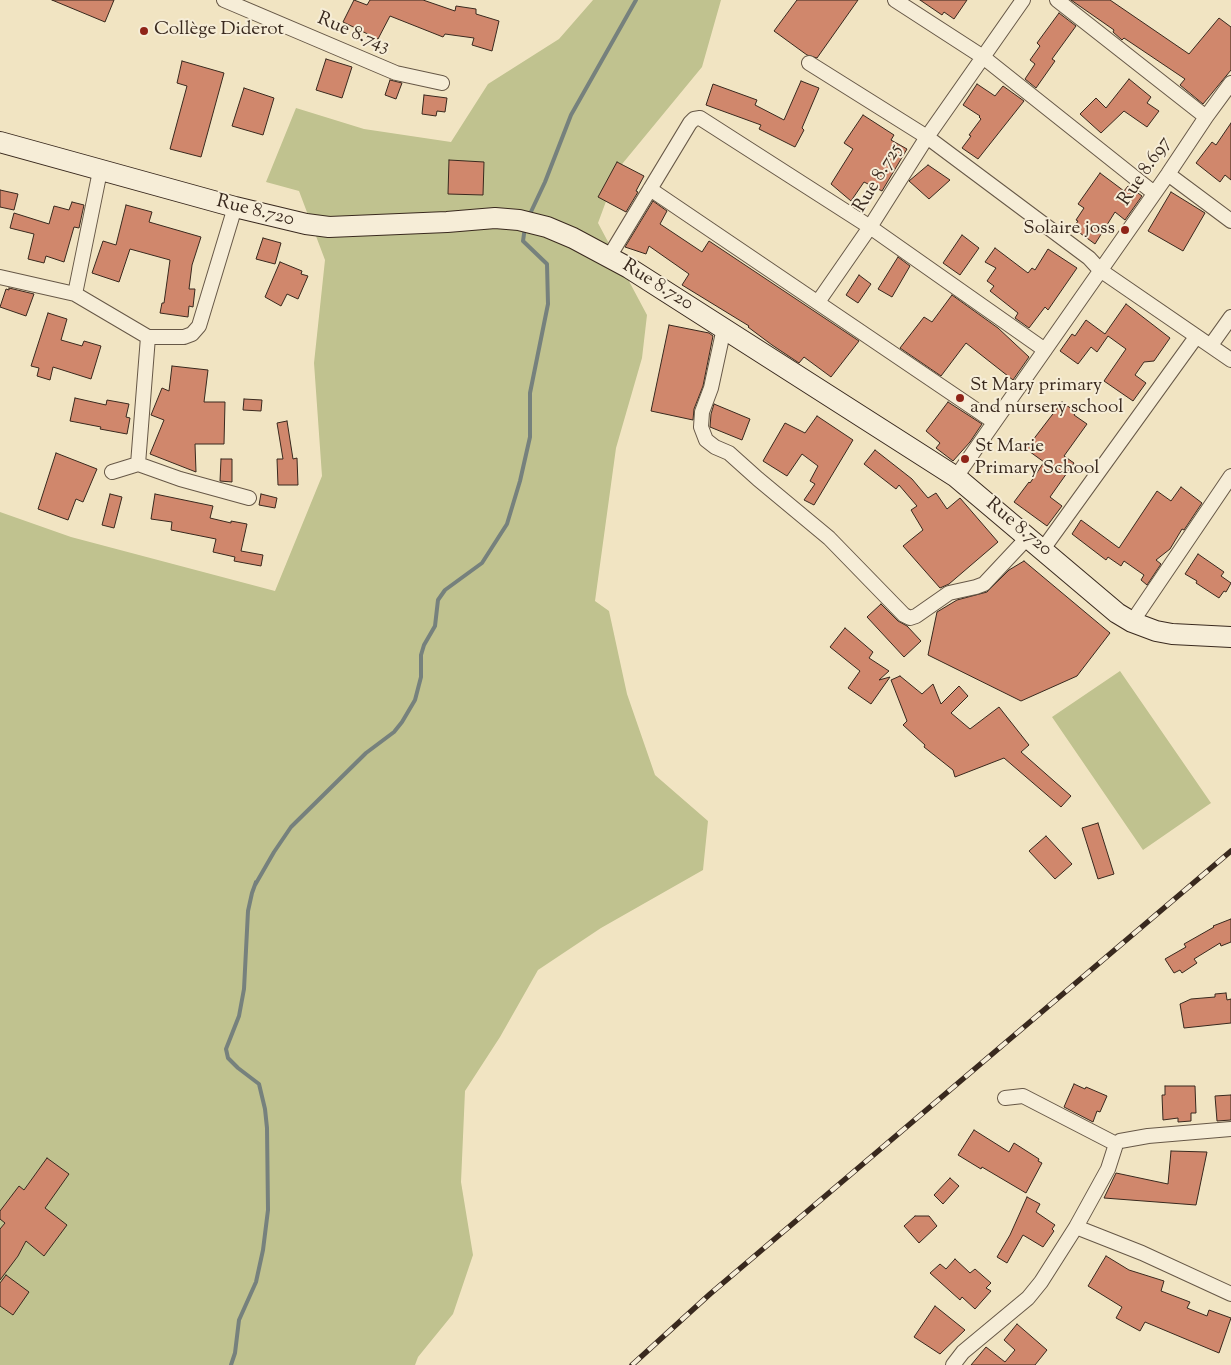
<!DOCTYPE html>
<meta charset="utf-8">
<style>
body{margin:0}
canvas{display:block;background:#f1e4c2}
</style>
<canvas width="1231" height="1365"></canvas>
<script>
const ctx = document.querySelector('canvas').getContext('2d');
ctx.lineJoin = 'round';
function fill(path, color) { ctx.fillStyle = color; ctx.fill(path, 'evenodd'); }
const toPath = rows => new Path2D(rows.map(r => 'M' + r).join(''));
function trace(path, color, width, dash) { ctx.strokeStyle = color; ctx.lineWidth = width; ctx.lineCap = dash ? 'butt' : 'round'; ctx.setLineDash(dash || []); ctx.stroke(path); }
function drawText(font, color, halo, rows, align = 'center') {
  ctx.font = font + ' "Sorts Mill Goudy",serif'; ctx.lineWidth = 4; ctx.setLineDash([]); ctx.textBaseline = 'middle'; ctx.strokeStyle = halo; ctx.fillStyle = color; for (const [text, x, y, turn = 0] of rows) {
    ctx.save(); ctx.translate(x, y); ctx.rotate((+turn || 0) * Math.PI / 180); ctx.textAlign = isNaN(turn) ? turn : align; if (halo) ctx.strokeText(text, 0, 0); ctx.fillText(text, 0, 0); ctx.restore();
  }
}
const green = toPath([
 [593,0,721,0,702,67,618,169,598,223,647,315,642,358,616,448,595,601,609,611,627,694,655,775,708,821,703,870,601,928,538,970,500,1037,465,1091,461,1182,473,1255,453,1314,418,1357,415,1365,0,1365,0,512,71,537,275,591,322,476,314,363,325,260,299,191,266,182,296,108,364,129,451,142,488,84,559,39],
 [1120,671,1211,803,1143,850,1052,717]
]);
const stream = toPath([
 [529,216,545,182,571,115,636,0],
 [231,1365,235,1353,239,1320,256,1282,263,1250,268,1210,267,1128,265,1109,259,1084,238,1068,228,1058,226,1049,239,1016,244,989,248,911,252,893,256,882,255,885,274,852,291,827,366,753,394,732,402,722,415,700,421,677,421,655,424,645,435,626,438,600,445,590,482,563,507,524,520,481,530,437,530,393,548,304,547,264,523,241,525,227]
]);
const building = toPath([
 [52,0,114,0,105,22,52,0],
 [354,0,367,5,370,0,423,0,455,11,456,6,476,9,476,14,499,21,492,51,472,45,474,38,445,34,443,37,390,16,378,39,343,22,354,0],
 [797,0,858,0,817,58,807,55,774,31,797,0],
 [920,0,967,0,954,19,944,12,942,15,920,0],
 [1071,0,1110,0,1189,54,1219,18,1231,27,1231,70,1203,104,1180,85,1185,79,1124,38,1122,40,1113,32,1114,30,1071,0],
 [1059,13,1076,26,1052,59,1055,61,1036,88,1025,79,1035,64,1030,60,1040,46,1037,43,1059,13],
 [326,59,352,67,342,98,316,90,326,59],
 [182,61,224,73,201,157,170,149,187,86,177,83,182,61],
 [1129,79,1151,97,1147,103,1159,111,1147,127,1124,111,1101,133,1080,114,1096,98,1106,108,1129,79],
 [390,80,402,83,396,99,385,95,390,80],
 [801,81,819,88,802,128,804,130,795,147,759,129,761,125,706,105,713,84,757,100,755,105,784,120,801,81],
 [977,84,995,96,1003,86,1024,101,978,159,962,148,971,136,969,135,981,119,979,117,980,116,963,105,977,84],
 [244,88,274,98,263,135,232,126,244,88],
 [424,95,447,98,445,112,437,111,436,116,422,114,424,95],
 [863,115,894,135,891,140,907,149,882,191,864,182,851,201,831,184,853,149,844,143,863,115],
 [1231,123,1231,180,1225,175,1220,182,1196,163,1212,142,1216,145,1231,123],
 [449,160,484,162,483,195,448,194,449,160],
 [617,162,644,176,636,191,638,192,626,212,598,197,617,162],
 [928,165,950,180,929,199,909,181,928,165],
 [1100,173,1124,191,1128,186,1142,196,1125,220,1115,212,1095,244,1073,228,1078,221,1076,220,1084,208,1078,204,1100,173],
 [0,190,18,194,14,210,0,207,0,190],
 [1171,192,1205,213,1183,251,1148,231,1171,192],
 [653,201,667,211,660,224,702,252,709,241,859,341,831,377,804,357,799,363,772,345,748,327,749,326,682,285,689,274,649,246,646,254,625,247,653,201],
 [72,202,84,205,79,228,74,227,64,262,46,256,44,263,28,259,34,234,10,228,14,213,49,224,54,206,69,210,72,202],
 [126,205,152,212,149,222,201,237,192,265,189,289,195,289,193,307,189,306,188,317,160,313,162,303,164,303,170,260,130,249,119,282,92,273,103,241,116,245,126,205],
 [962,235,979,248,960,275,943,263,962,235],
 [263,238,281,243,275,264,256,259,263,238],
 [995,248,1028,273,1032,268,1035,270,1048,249,1077,268,1048,310,1045,307,1029,328,1015,318,1018,313,990,291,994,286,987,281,996,268,985,262,995,248],
 [898,257,910,266,892,297,878,289,898,257],
 [280,262,302,271,301,274,308,276,298,299,287,294,281,306,265,297,280,262],
 [859,275,871,284,858,303,846,295,859,275],
 [9,288,34,294,26,316,0,307,6,289,9,290,9,288],
 [952,295,998,328,1029,357,1013,380,966,343,941,376,900,348,924,317,932,322,952,295],
 [1126,304,1170,338,1154,361,1144,362,1135,375,1146,383,1133,401,1104,381,1126,349,1108,336,1097,352,1091,347,1078,364,1060,351,1072,334,1075,336,1086,320,1105,334,1126,304],
 [48,313,67,319,61,340,82,346,84,341,101,346,91,379,53,367,50,380,37,376,39,368,31,366,48,313],
 [669,325,709,333,713,336,703,386,694,409,693,420,651,411,669,325],
 [172,366,208,370,204,402,225,402,224,444,195,444,196,472,150,454,164,420,151,415,162,388,169,391,172,366],
 [75,398,106,405,107,400,129,404,126,417,130,418,127,434,100,429,101,427,70,421,75,398],
 [244,399,262,400,261,411,243,410,244,399],
 [948,402,982,424,970,442,953,461,936,448,940,443,926,431,948,402],
 [1062,402,1076,412,1074,415,1087,424,1064,456,1074,463,1050,497,1062,506,1047,526,1014,502,1029,482,1030,483,1044,462,1026,449,1062,402],
 [714,404,750,419,742,440,710,427,711,414,714,404],
 [817,416,853,440,814,505,804,500,815,484,810,481,818,466,802,454,787,476,763,461,785,423,805,433,817,416],
 [287,421,293,459,297,458,298,485,278,485,277,459,283,459,277,423,287,421],
 [875,450,912,479,928,498,936,493,947,509,960,498,998,542,949,584,940,588,903,546,923,530,911,510,917,506,899,485,896,489,864,464,875,450],
 [56,453,97,469,83,502,76,499,68,520,38,509,56,453],
 [221,459,232,459,232,482,220,481,221,459],
 [1181,487,1202,503,1184,530,1182,529,1170,549,1156,560,1161,564,1147,585,1141,580,1144,575,1124,561,1121,566,1108,557,1106,560,1072,534,1081,520,1119,548,1157,491,1171,501,1181,487],
 [110,494,122,497,114,528,102,525,110,494],
 [155,494,213,506,210,518,231,523,231,521,247,524,241,551,263,555,261,566,234,561,235,557,213,552,216,539,171,530,172,522,151,519,155,494],
 [261,494,277,498,275,508,259,505,261,494],
 [1198,554,1224,572,1221,576,1231,583,1226,592,1224,591,1219,598,1196,583,1197,581,1185,574,1198,554],
 [1024,561,1110,633,1077,676,1021,701,928,655,937,612,957,600,987,592,1009,570,1024,561],
 [881,604,898,621,907,626,921,641,904,657,867,617,881,604],
 [845,628,873,652,869,658,889,671,879,680,890,677,871,704,848,688,860,671,830,647,845,628],
 [900,676,922,694,933,684,941,704,959,686,968,696,951,713,970,729,999,707,1029,745,1021,752,1071,796,1061,807,1004,758,955,777,953,770,924,747,925,745,903,725,907,721,891,680,900,676],
 [1098,823,1114,874,1098,879,1082,828,1098,823],
 [1046,836,1072,864,1055,879,1029,851,1046,836],
 [1231,919,1231,942,1221,946,1220,943,1194,959,1197,963,1182,973,1180,970,1174,973,1165,959,1186,947,1184,944,1214,927,1213,926,1231,919],
 [1226,993,1227,1000,1231,999,1231,1023,1184,1028,1180,1004,1191,999,1215,997,1215,994,1226,993],
 [1074,1084,1085,1089,1086,1087,1107,1096,1100,1112,1097,1111,1093,1122,1064,1107,1074,1084],
 [1165,1086,1195,1086,1196,1113,1191,1113,1191,1121,1178,1122,1178,1118,1163,1120,1162,1095,1165,1095,1165,1086],
 [1231,1095,1231,1120,1217,1121,1215,1096,1231,1095],
 [974,1130,1009,1152,1014,1143,1039,1159,1038,1161,1042,1163,1026,1193,982,1167,981,1169,958,1155,974,1130],
 [1171,1151,1207,1152,1196,1205,1104,1198,1116,1173,1168,1184,1171,1151],
 [47,1158,69,1174,45,1208,67,1225,44,1256,26,1241,18,1256,0,1280,0,1229,5,1223,0,1219,0,1211,19,1186,24,1190,47,1158],
 [950,1178,959,1186,943,1204,934,1195,950,1178],
 [1027,1197,1040,1204,1036,1212,1055,1225,1052,1229,1054,1231,1043,1247,1023,1235,1007,1263,997,1257,1010,1235,1027,1197],
 [915,1216,929,1216,937,1226,919,1243,904,1226,915,1216],
 [1106,1256,1129,1270,1164,1281,1161,1291,1190,1302,1187,1308,1207,1316,1209,1310,1231,1318,1219,1353,1145,1322,1140,1331,1116,1318,1122,1307,1088,1286,1106,1256],
 [955,1259,970,1273,975,1269,991,1283,986,1288,991,1291,975,1309,962,1297,960,1300,930,1273,940,1264,946,1269,955,1259],
 [6,1275,29,1292,13,1315,0,1306,0,1283,6,1275],
 [935,1306,965,1330,940,1354,914,1337,935,1306],
 [1017,1324,1047,1350,1035,1365,971,1365,986,1347,1005,1362,1015,1350,1004,1340,1017,1324]
]);
const minor = toPath([
 [224,0,396,73,442,83],
 [895,0,983,57,1154,193],
 [1023,0,927,137,870,227,1045,350],
 [809,63,927,137,1089,258,1100,270,1231,360],
 [1206,117,1231,83],
 [100,171,75,294,148,337,184,337,192,334,199,326,235,207],
 [1168,174,1231,221],
 [650,189,994,422],
 [609,257,690,123,694,119,700,118,870,227,818,302],
 [0,277,75,294],
 [724,328,711,388,702,412,701,427,706,440,715,447,729,453,758,479,829,538,904,615,910,618,916,616,949,593,976,587,984,584,1028,537],
 [148,337,138,464,180,479,249,498],
 [1211,345,1231,317],
 [112,472,138,464],
 [956,477,1168,174,1206,117,1057,0],
 [1043,549,1196,337],
 [1132,622,1231,476],
 [1005,1098,1023,1096,1116,1144,1120,1141,1148,1136,1231,1129],
 [1076,1227,1142,1253,1231,1294],
 [953,1365,963,1352,1028,1298,1041,1282,1076,1227,1108,1169,1116,1144]
]);
const secondary = toPath([
 [0,142,235,207,306,224,329,227,447,222,495,218,519,220,547,227,573,238,629,268,956,477,1117,613,1132,622,1156,631,1172,634,1231,637]
]);
const rail = toPath([
 [632,1365,710,1294,1231,851]
]);
const markers = [
 [144,31,5,"#8f2418"],
 [1125,230,5,"#8f2418"],
 [960,398,5,"#8f2418"],
 [965,459,5,"#8f2418"]
];
const poiNames = [
 ["Collège Diderot",154,31],
 ["Solaire joss",1115,230,"right"],
 ["St Mary primary",970,387],
 ["and nursery school",970,409],
 ["St Marie",975,448],
 ["Primary School",975,470]
];
const streetNames = [
 ["Rue 8.743",353,34,23],
 ["Rue 8.697",1146,172,-56],
 ["Rue 8.725",879,179,-59],
 ["Rue 8.720",255,212,14],
 ["Rue 8.720",657,286,32],
 ["Rue 8.720",1018,528,40]
];
fill(green, '#c0c28f');
trace(stream, '#76817d', 4);
fill(building, '#d0876c');
trace(building, '#39291e', 1);
trace(minor, '#675847', 16);
trace(secondary, '#39291e', 22);
trace(minor, '#f6edd7', 14);
trace(secondary, '#f6edd7', 20);
trace(rail, '#39291e', 5.5);
trace(rail, '#f6edd7', 4, [11]);
for (const [x, y, r, color] of markers) { const dot = new Path2D(); dot.arc(x, y, r, 0, 2 * Math.PI); ctx.fillStyle = color; ctx.fill(dot); trace(dot, '#f6edd7', 2); }
drawText('19px', '#39291e', '#f6edd7', poiNames, 'left');
drawText('19px', '#39291e', '#f6edd7', streetNames);
</script>
